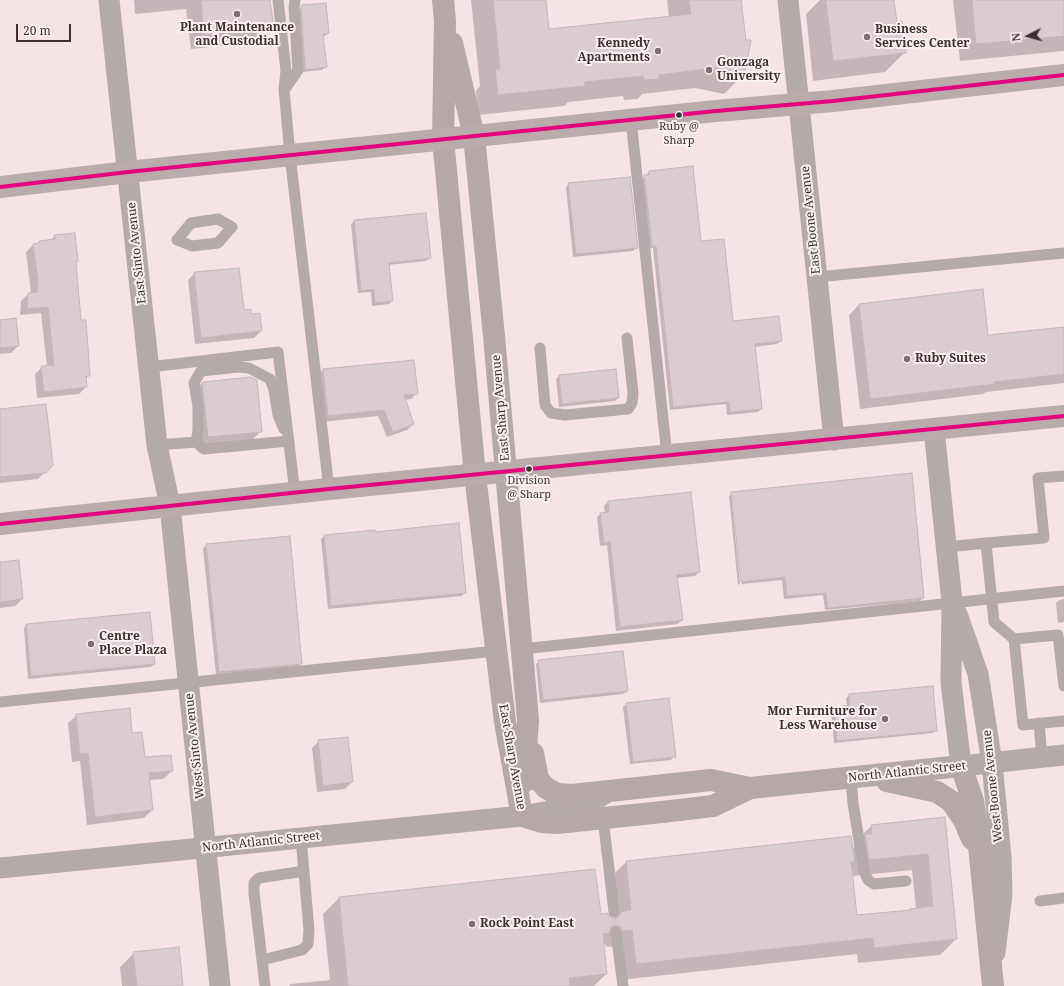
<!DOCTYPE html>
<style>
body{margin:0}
#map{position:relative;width:1064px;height:986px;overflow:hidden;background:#f7e3e6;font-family:"Noto Serif",serif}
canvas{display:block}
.north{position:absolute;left:1008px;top:16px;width:40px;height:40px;-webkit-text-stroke:3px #f9f0f1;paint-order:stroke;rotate:264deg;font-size:11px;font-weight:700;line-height:16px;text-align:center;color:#402f31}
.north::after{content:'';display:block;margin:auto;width:14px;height:18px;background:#402f31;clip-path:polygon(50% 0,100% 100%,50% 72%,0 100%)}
.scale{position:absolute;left:16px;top:24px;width:55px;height:18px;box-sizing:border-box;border:2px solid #402f31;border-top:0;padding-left:5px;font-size:12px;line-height:14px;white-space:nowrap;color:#402f31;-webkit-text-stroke:3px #f9f0f1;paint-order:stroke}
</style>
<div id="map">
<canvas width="1064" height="986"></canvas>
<div class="north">N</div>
<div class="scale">20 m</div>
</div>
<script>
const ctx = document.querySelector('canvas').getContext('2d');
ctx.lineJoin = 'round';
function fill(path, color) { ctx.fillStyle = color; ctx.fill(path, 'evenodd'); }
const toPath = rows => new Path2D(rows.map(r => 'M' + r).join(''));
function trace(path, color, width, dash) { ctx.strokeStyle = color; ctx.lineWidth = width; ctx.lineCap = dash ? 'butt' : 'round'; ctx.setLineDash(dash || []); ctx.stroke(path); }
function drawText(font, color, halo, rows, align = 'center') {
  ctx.font = font + ' "Noto Serif",serif'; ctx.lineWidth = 4; ctx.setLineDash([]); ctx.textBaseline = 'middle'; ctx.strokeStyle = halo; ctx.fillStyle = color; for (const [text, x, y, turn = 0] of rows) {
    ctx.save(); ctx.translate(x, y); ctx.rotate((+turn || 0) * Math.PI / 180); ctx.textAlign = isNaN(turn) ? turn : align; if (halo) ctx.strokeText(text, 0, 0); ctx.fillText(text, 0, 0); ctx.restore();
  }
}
const shadow = toPath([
 [134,0,270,0,273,28,259,42,191,49,186,9,135,14],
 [471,0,545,0,548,30,669,17,667,0,740,0,745,73,724,94,695,88,642,94,638,99,624,100,623,96,568,102,564,106,478,115,476,91,480,86],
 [820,0,893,0,896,23,905,52,885,72,813,81,806,14],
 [953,0,1064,0,1064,51,960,61],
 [302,6,328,33,325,36,322,36,326,67,322,70,302,72,299,10],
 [649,172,732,322,781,341,777,344,754,347,761,409,758,412,727,415,726,404,670,410,653,248,649,249,641,180],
 [569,184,637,247,633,251,573,257,566,187],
 [425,214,430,258,426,261,388,265,392,301,389,304,372,306,371,292,358,293,351,224,354,221],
 [55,236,77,262,75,264,80,321,89,375,85,380,86,387,79,394,37,398,35,374,42,367,47,367,41,313,20,315,21,301,28,294,31,293,26,252,33,245,36,244,39,242,50,241],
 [195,273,243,311,261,331,254,338,195,344,188,280],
 [859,305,987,337,1064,328,1064,383,986,392,983,394,860,409,849,315],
 [0,321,18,346,11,353,0,354],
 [323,370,417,393,411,399,404,400,413,424,407,430,387,437,378,416,322,422,317,376],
 [559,376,618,398,615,401,559,407,556,379],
 [203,382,261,431,250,442,198,447,193,393],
 [0,410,45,472,38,479,0,483],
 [732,493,923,598,920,601,825,610,823,595,784,599,782,580,742,584,733,494,731,494,740,584,738,585,729,496],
 [608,502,699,572,695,576,677,578,682,620,678,624,616,631,607,545,600,546,597,517,601,514,605,513,604,506],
 [374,533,465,592,462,596,328,609,321,539,324,536],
 [207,545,301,664,298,667,216,675,203,548],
 [0,563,22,599,15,606,0,608],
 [1064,599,1064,622,1058,623,1056,603,1060,600],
 [27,625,154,664,151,667,28,679,24,628],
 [539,661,627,691,623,694,540,703,536,664],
 [850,695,936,730,933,733,834,743,831,711,834,708,847,706,846,698],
 [626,704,674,756,671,760,630,764,623,707],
 [77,715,131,734,144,758,172,771,163,779,149,780,152,810,144,818,87,825,80,761,72,762,68,723],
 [319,741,352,782,345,789,317,792,312,748],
 [945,818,956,939,940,955,858,963,857,954,620,980,616,946,607,947,602,941,606,974,594,986,289,986,291,984,330,980,323,914,339,898,595,870,600,915,615,920,610,878,626,862,852,849,855,846,855,842,871,826],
 [851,869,852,869,853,876,912,870,916,909,911,910,909,911,856,916],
 [134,953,182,986,122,986,120,967]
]);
const building = toPath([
 [201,0,270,0,274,28,204,35,201,0],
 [493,0,546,0,549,29,691,14,689,0,741,0,746,40,751,40,745,74,716,68,659,75,659,79,644,80,643,76,585,82,585,86,498,95,495,69,500,69,493,0],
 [826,0,894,0,897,22,902,21,906,53,833,61,826,0],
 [972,0,1064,0,1064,36,976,44,972,0],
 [326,3,329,33,323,34,327,67,305,70,301,5,326,3],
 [693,166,701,241,724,239,733,321,779,316,782,341,755,344,762,409,730,412,729,402,673,407,656,246,652,246,644,175,649,175,649,171,693,166],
 [630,177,638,248,576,254,568,183,630,177],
 [426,213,431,258,389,263,393,301,375,303,374,289,361,291,354,220,426,213],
 [75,233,78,262,76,262,81,320,86,320,90,376,86,376,87,387,44,392,41,366,54,365,48,307,27,309,28,293,37,292,38,282,33,244,39,243,39,241,55,239,54,235,75,233],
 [239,268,244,310,251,309,251,314,260,313,262,331,201,338,194,272,239,268],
 [983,289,988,335,1064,327,1064,374,994,382,995,384,870,399,859,304,983,289],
 [16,318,19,346,0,348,0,320,16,318],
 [414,360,418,394,404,395,414,424,393,432,384,410,328,416,323,369,414,360],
 [616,369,619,398,562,404,559,375,616,369],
 [250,377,257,380,262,432,208,437,202,383,203,382,250,377],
 [46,404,53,465,46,473,0,477,0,409,46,404],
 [912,473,924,598,828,608,826,593,787,596,785,577,741,582,731,492,912,473],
 [691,492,700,572,677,575,683,620,620,627,610,542,604,543,600,513,609,512,608,501,691,492],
 [459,523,466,593,331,606,324,535,375,530,375,532,459,523],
 [290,536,302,664,219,672,206,544,290,536],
 [19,560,23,599,0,602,0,562,19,560],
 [150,612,155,664,31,676,26,624,150,612],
 [623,651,628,691,543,700,538,660,623,651],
 [933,686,937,731,837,741,834,707,850,705,849,694,933,686],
 [669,698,676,757,633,762,626,703,669,698],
 [130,708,132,733,142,732,145,757,171,755,173,771,149,773,153,810,95,817,88,753,80,754,76,714,130,708],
 [348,737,353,782,323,786,318,740,348,737],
 [945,817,957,939,874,948,873,938,636,964,632,930,623,931,621,927,615,925,611,927,609,933,603,934,607,974,569,978,570,986,348,986,339,897,595,869,601,914,607,913,611,918,615,919,620,915,621,912,631,910,626,861,851,836,855,862,851,862,857,915,911,910,910,909,933,906,928,854,869,860,865,834,872,834,871,825,945,817],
 [179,947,183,986,137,986,133,952,179,947]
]);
const lane = toPath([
 [278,0,286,71,284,89,290,155,329,489],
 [285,89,298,70,294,7,295,0],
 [631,120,667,456],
 [218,219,232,227,218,243,192,246,177,240,191,223,218,219],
 [817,277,1064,253],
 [540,348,545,405,551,413,565,415,628,409,632,403,633,393,627,338],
 [149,367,278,352,295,493],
 [196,442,198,430,198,406,194,383,201,371,238,367,249,368,270,379,274,390,278,415,284,429],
 [157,445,196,442,204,449,289,441],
 [947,547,986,543],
 [1014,639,994,622,986,543,1044,538,1038,478,1064,476],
 [522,649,1064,591],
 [1064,686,1058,635,1014,639,1023,725,1064,721],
 [0,702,496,651],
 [1039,723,1042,757],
 [851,778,853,803,864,871,868,880,874,884,906,881],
 [603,818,614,912],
 [301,838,309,930,308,944,302,950,262,960,254,893,254,883,259,878,304,871],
 [1040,901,1064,898],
 [616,932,623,986],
 [262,960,265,986]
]);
const street = toPath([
 [109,0,157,445,170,506,220,986],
 [788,0,834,440],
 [934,429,952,602,951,682,961,766,1064,755],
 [957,614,978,674,992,763,1001,857,1002,894,995,953],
 [0,868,522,816,578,806,592,802,607,792]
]);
const secondary = toPath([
 [443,0,445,21,443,139,475,475,505,722,522,816],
 [452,43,474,136,494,336,528,720,524,782],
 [533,753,538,779,546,788,557,794,572,795,711,780,750,788,961,766,973,801,977,826,993,986],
 [887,781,937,792,951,801,964,820,972,839],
 [522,816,542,822,557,823,662,812,713,806,750,788]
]);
const primary = toPath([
 [0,187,128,172,716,111,833,101,1064,75],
 [0,524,329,489,1064,416]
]);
const bus1 = toPath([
 [0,187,128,172,716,111,833,101,1064,75],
 [0,524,329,489,1064,416]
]);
const markers = [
 [237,14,4,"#806e70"],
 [867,37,4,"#806e70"],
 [658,51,4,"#806e70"],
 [709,70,4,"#806e70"],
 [679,115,3.5,"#402f31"],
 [907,359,4,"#806e70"],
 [529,469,3.5,"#402f31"],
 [91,644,4,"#806e70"],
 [885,719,4,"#806e70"],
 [472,924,4,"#806e70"]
];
const busNames = [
 ["Ruby @",679,127],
 ["Sharp",679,141],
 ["Division",529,481],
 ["@ Sharp",529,495]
];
const poiNames = [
 ["Plant Maintenance",237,28,"center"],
 ["and Custodial",237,42,"center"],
 ["Business",875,30],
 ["Services Center",875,44],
 ["Kennedy",650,44,"right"],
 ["Apartments",650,58,"right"],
 ["Gonzaga",717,63],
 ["University",717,77],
 ["Ruby Suites",915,359],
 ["Centre",99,637],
 ["Place Plaza",99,651],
 ["Mor Furniture for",877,712,"right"],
 ["Less Warehouse",877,726,"right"],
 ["Rock Point East",480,924]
];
const streetNames = [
 ["East Boone Avenue",811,220,-96],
 ["East Sinto Avenue",137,253,-96],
 ["East Sharp Avenue",501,408,-95],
 ["West Sinto Avenue",195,746,-96],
 ["East Sharp Avenue",512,757,80],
 ["North Atlantic Street",907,772,-6],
 ["West Boone Avenue",993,786,-96],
 ["North Atlantic Street",261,842,-6]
];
fill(shadow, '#0003');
fill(building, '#dbccd1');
trace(building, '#c6b6bc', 1);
trace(lane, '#b4aaa9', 11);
trace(street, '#b4aaa9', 21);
trace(secondary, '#b4a8a8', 22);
trace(primary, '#b9acab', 22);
trace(bus1, '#e5007d', 4);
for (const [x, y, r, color] of markers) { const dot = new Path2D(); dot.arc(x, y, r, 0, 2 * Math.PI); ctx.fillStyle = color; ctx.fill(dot); trace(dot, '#f9f0f1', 1.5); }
drawText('11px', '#402f31', '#f9f0f1', busNames);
drawText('bold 12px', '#402f31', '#f9f0f1', poiNames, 'left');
drawText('12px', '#402f31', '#f9f0f1', streetNames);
</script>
